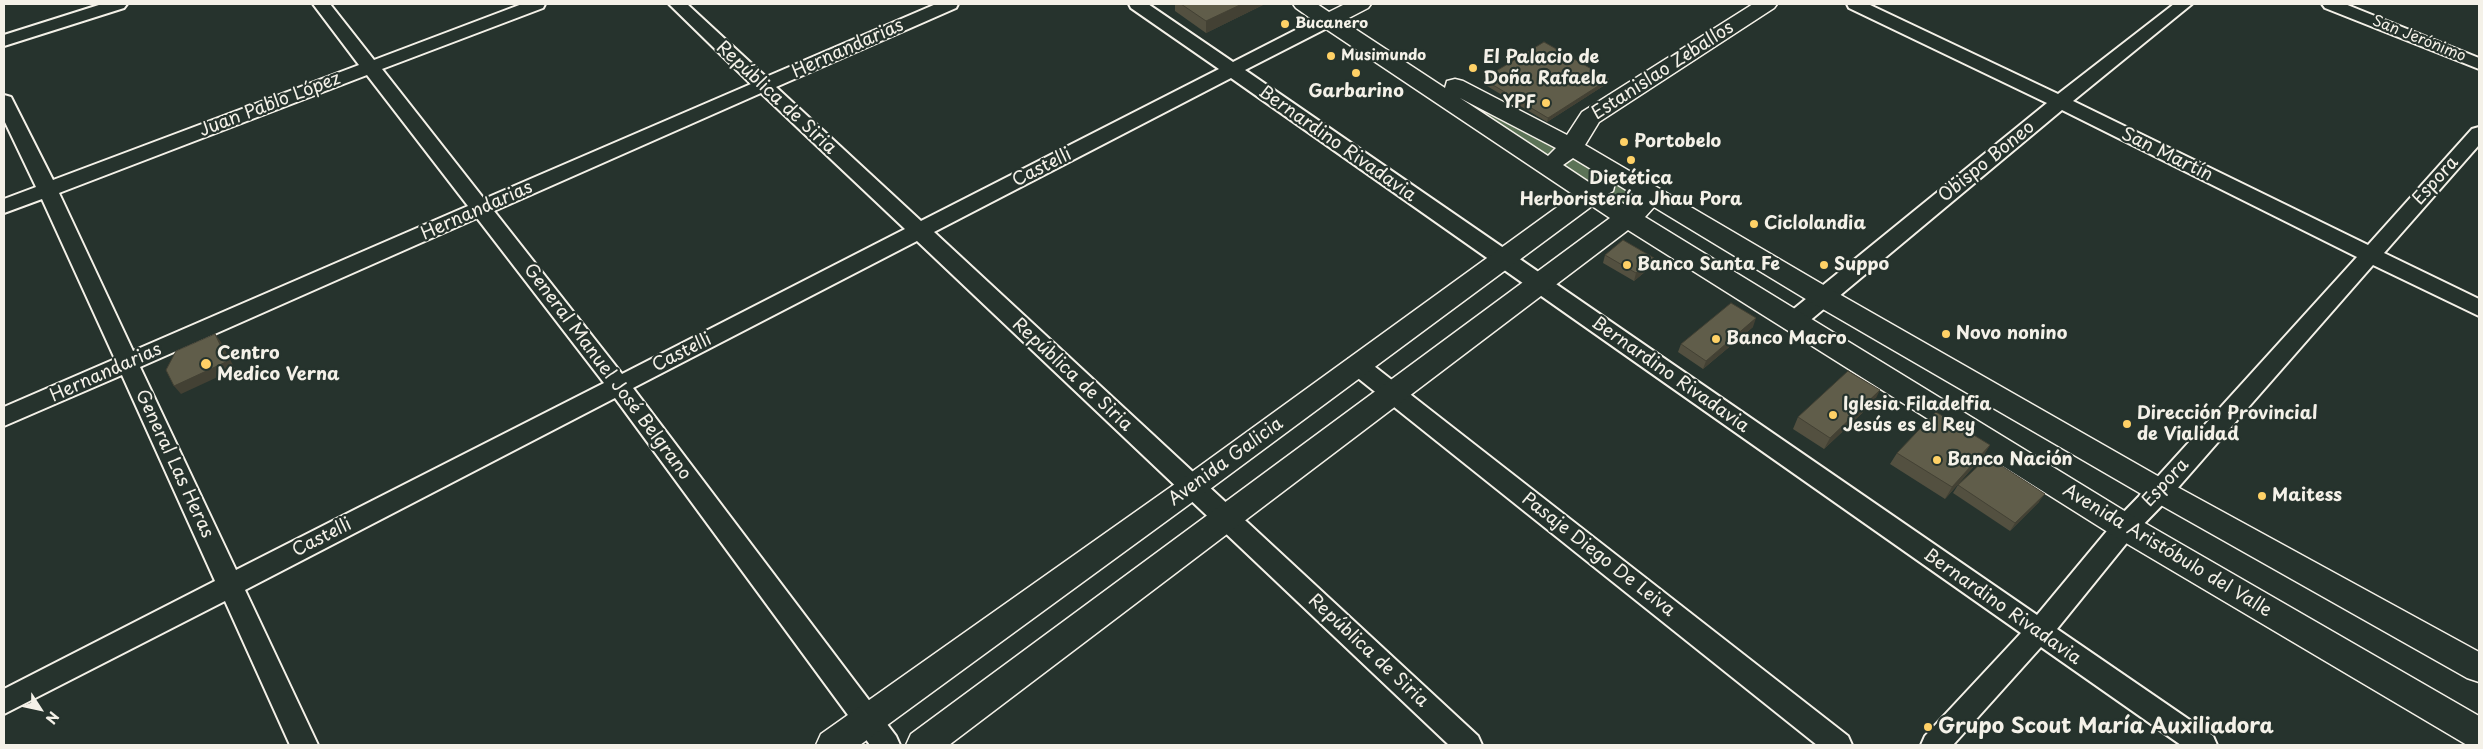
<!DOCTYPE html>
<meta charset="utf-8">
<style>
body{margin:0}
#map{position:relative;width:2483px;height:749px;overflow:hidden;background:#26332d;font-family:"Playpen Sans",sans-serif}
canvas{display:block}
.frame{position:absolute;inset:0;border:5px solid #f4f1e8;pointer-events:none}
.north{position:absolute;left:15px;top:684px;width:50px;height:50px;-webkit-text-stroke:4px #26332d;paint-order:stroke;rotate:125deg;font-size:14px;font-weight:700;line-height:20px;text-align:center;color:#f4f1e8}
.north::after{content:'';display:block;margin:auto;width:18px;height:22px;background:#f4f1e8;clip-path:polygon(50% 0,100% 100%,50% 72%,0 100%)}
</style>
<div id="map">
<canvas width="2483" height="749"></canvas>
<div class="frame"></div>
<div class="north">N</div>
</div>
<script>
const ctx = document.querySelector('canvas').getContext('2d');
ctx.lineJoin = 'round';
function fill(path, color) { ctx.fillStyle = color; ctx.fill(path, 'evenodd'); }
const toPath = rows => new Path2D(rows.map(r => 'M' + r).join(''));
function trace(path, color, width, dash) { ctx.strokeStyle = color; ctx.lineWidth = width; ctx.lineCap = dash ? 'butt' : 'round'; ctx.setLineDash(dash || []); ctx.stroke(path); }
function drawText(font, color, halo, rows, align = 'center') {
  ctx.font = font + ' "Playpen Sans",sans-serif'; ctx.lineWidth = 4.5; ctx.setLineDash([]); ctx.textBaseline = 'middle'; ctx.strokeStyle = halo; ctx.fillStyle = color; for (const [text, x, y, turn = 0] of rows) {
    ctx.save(); ctx.translate(x, y); ctx.rotate((+turn || 0) * Math.PI / 180); ctx.textAlign = isNaN(turn) ? turn : align; if (halo) ctx.strokeText(text, 0, 0); ctx.fillText(text, 0, 0); ctx.restore();
  }
}
const green = toPath([
 [1422,75,1451,90,1557,148,1551,154,1542,155],
 [1575,155,1605,174,1588,186,1559,166],
 [1619,184,1639,196,1638,202,1623,207,1614,204,1604,189,1610,185]
]);
const minor = toPath([
 [102,4,127,4,124,8,4,46,4,35,102,4],
 [313,4,330,4,374,60,522,4,545,4,543,8,382,69,484,199,751,84,669,4,687,4,766,77,936,4,958,4,956,8,776,87,921,221,1219,69,1131,8,1129,4,1148,4,1233,62,1321,17,1333,17,1336,21,1333,25,1245,70,2037,615,2116,520,2151,484,2357,257,2062,110,1801,328,1793,330,1785,328,1782,322,1785,316,2047,103,1849,8,1847,4,1868,4,2058,94,2174,4,2192,4,2073,101,2368,245,2472,129,2479,127,2479,145,2384,253,2479,299,2479,316,2373,265,2169,498,2134,534,2057,629,2213,736,2217,745,2181,745,2041,647,1953,745,1921,745,1925,736,2021,633,1231,78,934,232,1478,736,1482,745,1449,745,917,241,633,388,896,736,900,745,870,745,615,398,245,590,318,745,290,745,225,601,4,714,4,689,215,581,122,375,4,426,4,407,115,359,42,199,4,213,4,199,36,187,4,120,4,95,11,97,13,101,53,180,359,65,313,4],
 [367,75,468,206,133,351,59,193,367,75],
 [761,93,905,229,622,374,494,211,761,93],
 [477,218,604,383,236,570,140,367,477,218],
 [2322,4,2345,4,2479,58,2479,69,2325,8,2322,4],
 [1357,357,1365,359,1848,736,1852,745,1817,745,1349,371,1346,365,1349,359,1357,357]
]);
const secondary = toPath([
 [1293,4,1317,4,1329,12,1345,4,1371,4,1368,8,1343,21,1445,88,1447,81,1455,79,1463,81,1567,135,1582,112,1753,4,1777,4,1774,8,1599,122,1585,145,1832,290,2170,483,2479,652,2479,682,2467,678,2150,499,1814,304,1654,207,1645,217,2136,518,2479,716,2479,745,2467,745,2114,536,1628,230,949,745,906,745,911,734,1610,218,1592,206,1202,495,860,745,816,745,821,734,1182,479,1574,195,1320,25,1296,8,1293,4],
 [1460,98,1556,148,1548,156,1460,98],
 [1573,158,1606,178,1590,183,1563,165,1573,158],
 [1615,183,1641,199,1627,206,1608,194,1613,191,1615,183]
]);
const wall = toPath([
 [1175,4,1265,4,1206,33,1175,11],
 [1483,79,1609,79,1608,83,1547,122,1482,83],
 [1605,255,1654,258,1652,266,1634,281,1603,263],
 [1753,327,1703,369,1678,352,1681,344],
 [1874,402,1824,449,1793,429,1798,417],
 [1990,445,1983,456,1945,499,1890,464,1897,453],
 [1958,485,2039,502,2010,531,1953,493]
]);
const shadedWall = toPath([
 [1242,4,1265,4,1206,33,1206,21],
 [1609,79,1608,83,1547,122,1548,118],
 [1654,258,1652,266,1634,281,1636,273],
 [1756,318,1753,327,1703,369,1706,361],
 [215,334,221,342,235,369,181,394,174,386],
 [1880,390,1874,402,1824,449,1830,438],
 [1990,445,1983,456,1945,499,1952,487],
 [2045,494,2039,502,2010,531,2015,523]
]);
const building = toPath([
 [1181,4,1242,4,1206,21,1181,4],
 [1544,42,1609,79,1548,118,1483,79,1544,42],
 [1623,240,1654,258,1636,273,1605,255,1623,240],
 [1731,303,1756,318,1706,361,1681,344,1731,303],
 [215,334,228,361,174,386,166,370,176,351,215,334],
 [1848,371,1880,390,1830,438,1798,417,1848,371],
 [1936,412,1990,445,1952,487,1897,453,1936,412],
 [1988,457,2045,494,2015,523,1958,485,1988,457]
]);
const markers = [
 [1285,24,5,"#ffd166"],
 [1331,56,5,"#ffd166"],
 [1473,68,5,"#ffd166"],
 [1356,73,5,"#ffd166"],
 [1546,103,5,"#ffd166"],
 [1624,142,5,"#ffd166"],
 [1631,160,5,"#ffd166"],
 [1754,224,5,"#ffd166"],
 [1627,265,5,"#ffd166"],
 [1824,265,5,"#ffd166"],
 [1946,334,5,"#ffd166"],
 [1716,339,5,"#ffd166"],
 [206,364,6,"#ffd166"],
 [1833,415,5,"#ffd166"],
 [2127,424,5,"#ffd166"],
 [1937,460,5,"#ffd166"],
 [2262,496,5,"#ffd166"],
 [1928,727,5,"#ffd166"]
];
const farPoinames = [
 ["Bucanero",1295,24],
 ["Musimundo",1341,56]
];
const farStreetnames = [
 ["San Jerónimo",2419,39,22]
];
const streetNames = [
 ["Hernandarias",848,49,-24],
 ["Estanislao Zeballos",1663,71,-33],
 ["República de Siria",776,98,43],
 ["Juan Pablo López",270,105,-21],
 ["Bernardino Rivadavia",1337,144,35],
 ["San Martín",2167,155,26],
 ["Obispo Boneo",1987,162,-39],
 ["Castelli",1042,168,-27],
 ["Espora",2436,181,-48],
 ["Hernandarias",477,211,-24],
 ["Castelli",682,353,-27],
 ["General Manuel José Belgrano",607,372,53],
 ["Hernandarias",106,373,-24],
 ["República de Siria",1072,375,43],
 ["Bernardino Rivadavia",1670,375,35],
 ["Avenida Galicia",1226,462,-36],
 ["General Las Heras",174,464,65],
 ["Espora",2166,483,-47],
 ["Castelli",322,538,-27],
 ["Avenida Aristóbulo del Valle",2167,551,31],
 ["Pasaje Diego De Leiva",1598,555,38],
 ["Bernardino Rivadavia",2002,607,35],
 ["República de Siria",1368,651,43]
];
const poiNames = [
 ["El Palacio de",1483,58],
 ["Doña Rafaela",1483,79],
 ["Garbarino",1356,92,"center"],
 ["YPF",1536,103,"right"],
 ["Portobelo",1634,142],
 ["Dietética",1631,179,"center"],
 ["Herboristería Jhau Pora",1631,200,"center"],
 ["Ciclolandia",1764,224],
 ["Banco Santa Fe",1637,265],
 ["Suppo",1834,265],
 ["Novo nonino",1956,334],
 ["Banco Macro",1726,339],
 ["Centro",217,354],
 ["Medico Verna",217,375],
 ["Iglesia Filadelfia",1843,405],
 ["Jesús es el Rey",1843,426],
 ["Dirección Provincial",2137,414],
 ["de Vialidad",2137,435],
 ["Banco Nación",1947,460],
 ["Maitess",2272,496]
];
const nearPoinames = [
 ["Grupo Scout María Auxiliadora",1938,727]
];
fill(green, '#5c7357');
trace(minor, '#f4f1e8', 4);
trace(secondary, '#f4f1e8', 3);
fill(minor, '#26332d');
fill(secondary, '#26332d');
fill(wall, '#535040');
fill(shadedWall, '#434134');
fill(building, '#605d4a');
trace(building, '#434134', 1);
for (const [x, y, r, color] of markers) { const dot = new Path2D(); dot.arc(x, y, r, 0, 2 * Math.PI); ctx.fillStyle = color; ctx.fill(dot); trace(dot, '#26332d', 2); }
drawText('bold 15px', '#f4f1e8', '#26332d', farPoinames, 'left');
drawText('15px', '#f4f1e8', '#26332d', farStreetnames);
drawText('18px', '#f4f1e8', '#26332d', streetNames);
drawText('bold 18px', '#f4f1e8', '#26332d', poiNames, 'left');
drawText('bold 21px', '#f4f1e8', '#26332d', nearPoinames, 'left');
</script>
